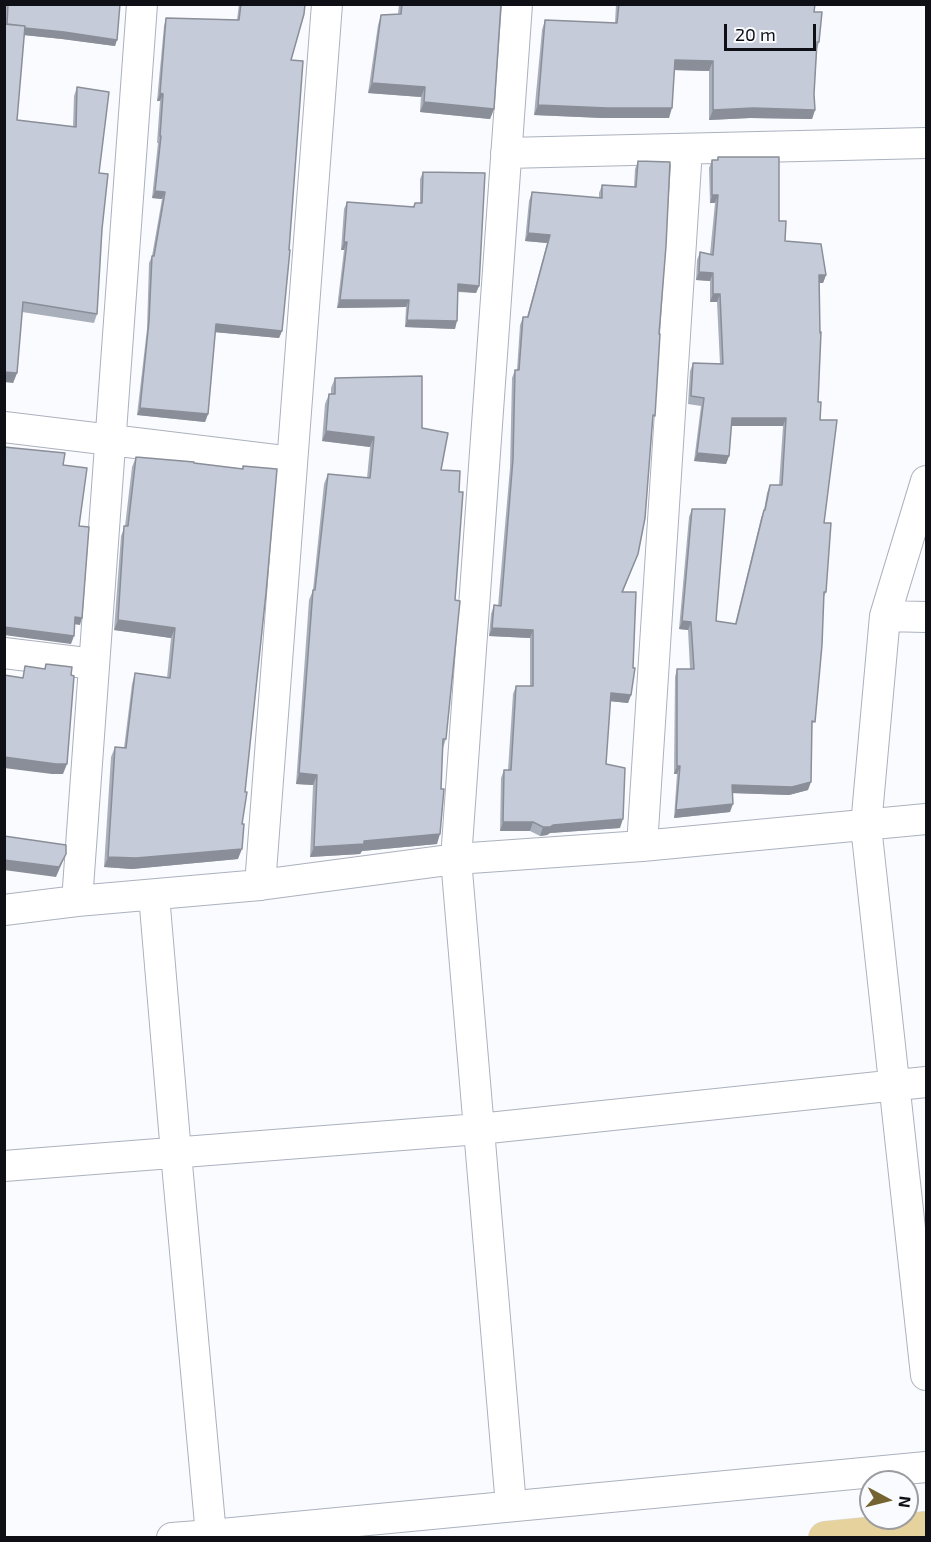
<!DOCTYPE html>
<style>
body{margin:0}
#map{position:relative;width:931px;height:1542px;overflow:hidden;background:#fafbfe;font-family:"Exo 2",sans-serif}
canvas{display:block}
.frame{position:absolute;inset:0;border:6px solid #0e1015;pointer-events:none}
.north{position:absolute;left:859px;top:1470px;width:60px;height:60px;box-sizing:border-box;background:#fafbfe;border:2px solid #9c9da1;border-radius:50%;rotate:97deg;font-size:16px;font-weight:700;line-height:24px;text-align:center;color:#0e1015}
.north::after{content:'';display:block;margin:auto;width:21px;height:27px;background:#756331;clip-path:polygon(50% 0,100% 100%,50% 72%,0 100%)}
.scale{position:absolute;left:724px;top:24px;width:92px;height:27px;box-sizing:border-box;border:3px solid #0e1015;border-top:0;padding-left:8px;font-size:18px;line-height:21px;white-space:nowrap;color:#0e1015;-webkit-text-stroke:4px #fafbfe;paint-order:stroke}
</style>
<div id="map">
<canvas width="931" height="1542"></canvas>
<div class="frame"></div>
<div class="north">N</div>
<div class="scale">20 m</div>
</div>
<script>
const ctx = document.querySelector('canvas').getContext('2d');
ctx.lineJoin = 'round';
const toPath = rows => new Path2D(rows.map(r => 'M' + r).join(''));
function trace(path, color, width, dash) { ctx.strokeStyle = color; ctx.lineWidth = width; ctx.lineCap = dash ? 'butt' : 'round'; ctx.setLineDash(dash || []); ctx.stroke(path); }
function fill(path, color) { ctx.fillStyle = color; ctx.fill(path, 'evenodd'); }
const minor = toPath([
 [506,153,926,143],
 [4,427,292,462],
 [926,481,885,616,866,826,926,1375],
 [885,616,926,617],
 [4,653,94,664],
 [642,846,687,149],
 [260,885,327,4],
 [154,895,176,1153,211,1535],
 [77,901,142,4],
 [4,910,77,901,260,885,456,859,642,846,926,819],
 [4,1166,479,1129,926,1082],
 [511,1506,456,859,517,4],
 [172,1538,211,1535,926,1467]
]);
const trunk = toPath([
 [825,1538,926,1528]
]);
const wall = toPath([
 [6,4,120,4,115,46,62,39,24,35,17,120,73,127,74,96,77,87,99,173,102,229,97,314,94,323,22,312,17,373,13,383,5,24],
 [239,4,305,4,291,60,282,331,279,338,215,332,208,414,205,422,137,415,147,329,149,263,152,256,162,199,152,198,158,143,157,143,160,101,157,101,164,26,166,18,237,20],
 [399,4,501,4,494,109,490,119,420,112,421,97,368,93,378,25,381,15,398,14],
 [616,4,815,4,814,12,819,42,817,49,814,94,815,110,812,119,750,118,709,120,709,71,674,70,669,118,603,118,534,115,542,30,545,20,615,23],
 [718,157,779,221,785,241,826,275,823,283,819,283,818,402,820,420,826,592,823,599,812,729,808,790,789,795,733,793,730,812,674,818,677,774,674,774,675,677,677,669,690,669,688,630,679,629,689,517,692,509,716,621,735,624,761,518,764,510,767,493,770,485,779,485,783,426,731,426,729,456,726,464,694,461,701,406,688,404,690,371,693,363,720,364,717,302,710,302,710,281,696,280,697,260,700,252,710,254,715,203,710,203,709,168,712,160,717,160],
 [638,161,652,424,638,554,623,592,631,695,628,703,610,701,606,764,620,828,550,833,547,835,540,836,530,831,500,831,501,778,504,770,508,770,513,694,516,686,530,686,530,638,489,636,491,614,494,605,498,606,510,468,512,378,515,370,517,370,520,325,523,317,527,317,547,243,525,241,529,201,532,192,599,198,599,193,602,185,634,187,635,169],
 [423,172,479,286,476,293,458,292,455,329,405,327,406,307,337,308,344,250,341,250,344,209,347,202,413,207,415,203,420,203,420,179],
 [335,378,422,428,441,470,446,739,443,748,437,844,362,851,360,854,310,857,313,785,296,784,309,600,313,590,324,484,328,474,367,478,370,447,322,441,325,404,329,394,331,394,331,388],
 [136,457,242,469,243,466,238,859,132,869,104,867,111,757,115,747,124,748,132,684,135,673,167,678,171,638,114,630,121,536,125,526,132,467]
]);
const shadedWall = toPath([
 [7,26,64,32,117,40,115,46,62,39,4,33],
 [675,60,713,61,709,71,671,70],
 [372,83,425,87,421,97,368,93],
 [160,93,163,94,160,101,157,101],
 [424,102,494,109,490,119,420,112],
 [538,105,672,108,669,118,603,118,534,115],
 [753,108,815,110,812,119,750,118,709,120,713,110],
 [155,191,165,192,162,199,152,198],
 [712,195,718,195,715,203,710,203],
 [528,233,550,235,547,243,525,241],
 [344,242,347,242,344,250,341,250],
 [699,272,713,273,710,281,696,280],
 [819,275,826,275,823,283,816,283],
 [458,284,479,286,476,293,455,291],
 [713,294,720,294,717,302,710,302],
 [340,300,409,300,406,307,337,308],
 [407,320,457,321,455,329,405,327],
 [216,324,282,331,279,338,213,332],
 [4,372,17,373,13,383,4,382],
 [140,408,208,414,205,422,137,415],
 [732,418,786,418,783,426,729,426],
 [326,431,374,437,370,447,322,441],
 [697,453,729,456,726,464,694,461],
 [75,617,82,618,80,625,73,624],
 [118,620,175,628,171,638,114,630],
 [682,621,691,622,688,630,679,629],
 [4,627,74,636,71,644,4,635],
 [492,628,533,630,530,638,489,636],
 [611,693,631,695,628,703,608,701],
 [4,757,67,764,63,774,52,774,4,768],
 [677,766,680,766,677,774,674,774],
 [299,773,317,775,313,785,296,784],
 [811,782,808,790,789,795,730,793,732,785],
 [733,804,730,812,674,818,676,810],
 [623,819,620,828,550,833,547,835,540,836,543,827,553,825],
 [503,822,533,822,530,831,500,831],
 [440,834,437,844,362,851,360,854,310,857,314,847,364,841],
 [242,849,238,859,132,869,104,867,108,857],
 [66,854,56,877,4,870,4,860]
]);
const building = toPath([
 [8,4,120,4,117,40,64,32,25,28,25,26,7,24,8,4],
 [241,4,305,4,304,14,291,60,303,61,289,250,290,250,282,331,216,324,208,414,140,408,149,321,152,256,154,256,165,192,155,191,161,136,160,136,163,94,160,93,166,18,239,20,241,4],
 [402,4,501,4,494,109,424,102,425,87,372,83,381,15,401,14,402,4],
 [619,4,815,4,814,12,822,12,819,42,817,42,814,94,815,110,753,108,713,110,713,61,675,60,672,108,607,108,538,105,545,20,617,23,619,4],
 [4,24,25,26,17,120,76,127,77,87,109,92,99,173,108,174,102,229,97,314,23,302,17,373,4,372,4,24],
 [718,157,779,157,779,221,786,221,785,241,821,244,826,275,819,275,820,333,821,332,818,402,821,402,820,420,837,420,824,523,831,523,826,592,824,592,822,645,815,722,812,721,811,782,792,787,732,785,733,804,676,810,680,766,677,766,677,669,694,669,691,622,682,621,692,509,725,509,716,621,736,624,764,510,765,510,770,485,782,485,786,418,732,418,729,456,697,453,704,398,691,396,693,363,723,364,720,294,713,294,713,273,699,272,700,252,713,255,718,195,712,195,712,160,718,160,718,157],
 [638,161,670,162,666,246,659,334,660,334,655,416,653,415,645,518,638,554,622,592,636,592,633,668,635,668,631,695,611,693,606,764,625,768,623,819,553,825,550,827,543,827,533,822,503,822,504,770,511,770,516,686,533,686,533,630,492,628,494,605,501,606,513,459,515,370,519,370,523,317,528,317,550,235,528,233,532,192,602,198,602,185,636,187,638,161],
 [423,172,485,173,479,286,458,284,457,321,407,320,409,300,340,300,347,242,344,242,347,202,414,207,415,203,422,203,423,172],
 [422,376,422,428,448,433,441,470,460,471,459,492,463,492,455,600,460,601,446,739,443,739,441,789,444,789,440,834,364,841,364,844,314,847,317,775,299,773,313,590,315,590,328,474,370,478,374,437,326,431,329,394,335,394,335,378,422,376],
 [4,447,65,453,63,465,87,468,79,526,89,527,82,618,75,617,74,636,4,627,4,447],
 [136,457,194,462,194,463,243,469,243,466,277,469,266,593,245,792,247,792,242,824,244,824,242,849,136,858,108,857,115,747,126,748,135,673,170,678,175,628,118,620,124,526,128,526,136,457],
 [46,664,72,667,71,675,74,676,67,764,56,764,4,757,4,675,23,678,25,666,45,669,46,664],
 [4,836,66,845,66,854,59,867,4,860,4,836]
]);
trace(minor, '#abb1be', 32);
trace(trunk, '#d8d9da', 34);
trace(minor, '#fff', 30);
trace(trunk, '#e6d29c', 33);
fill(wall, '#a9afbb');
fill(shadedWall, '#8a8e98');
fill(building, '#c5cbd9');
trace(building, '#8a8e98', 1.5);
</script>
